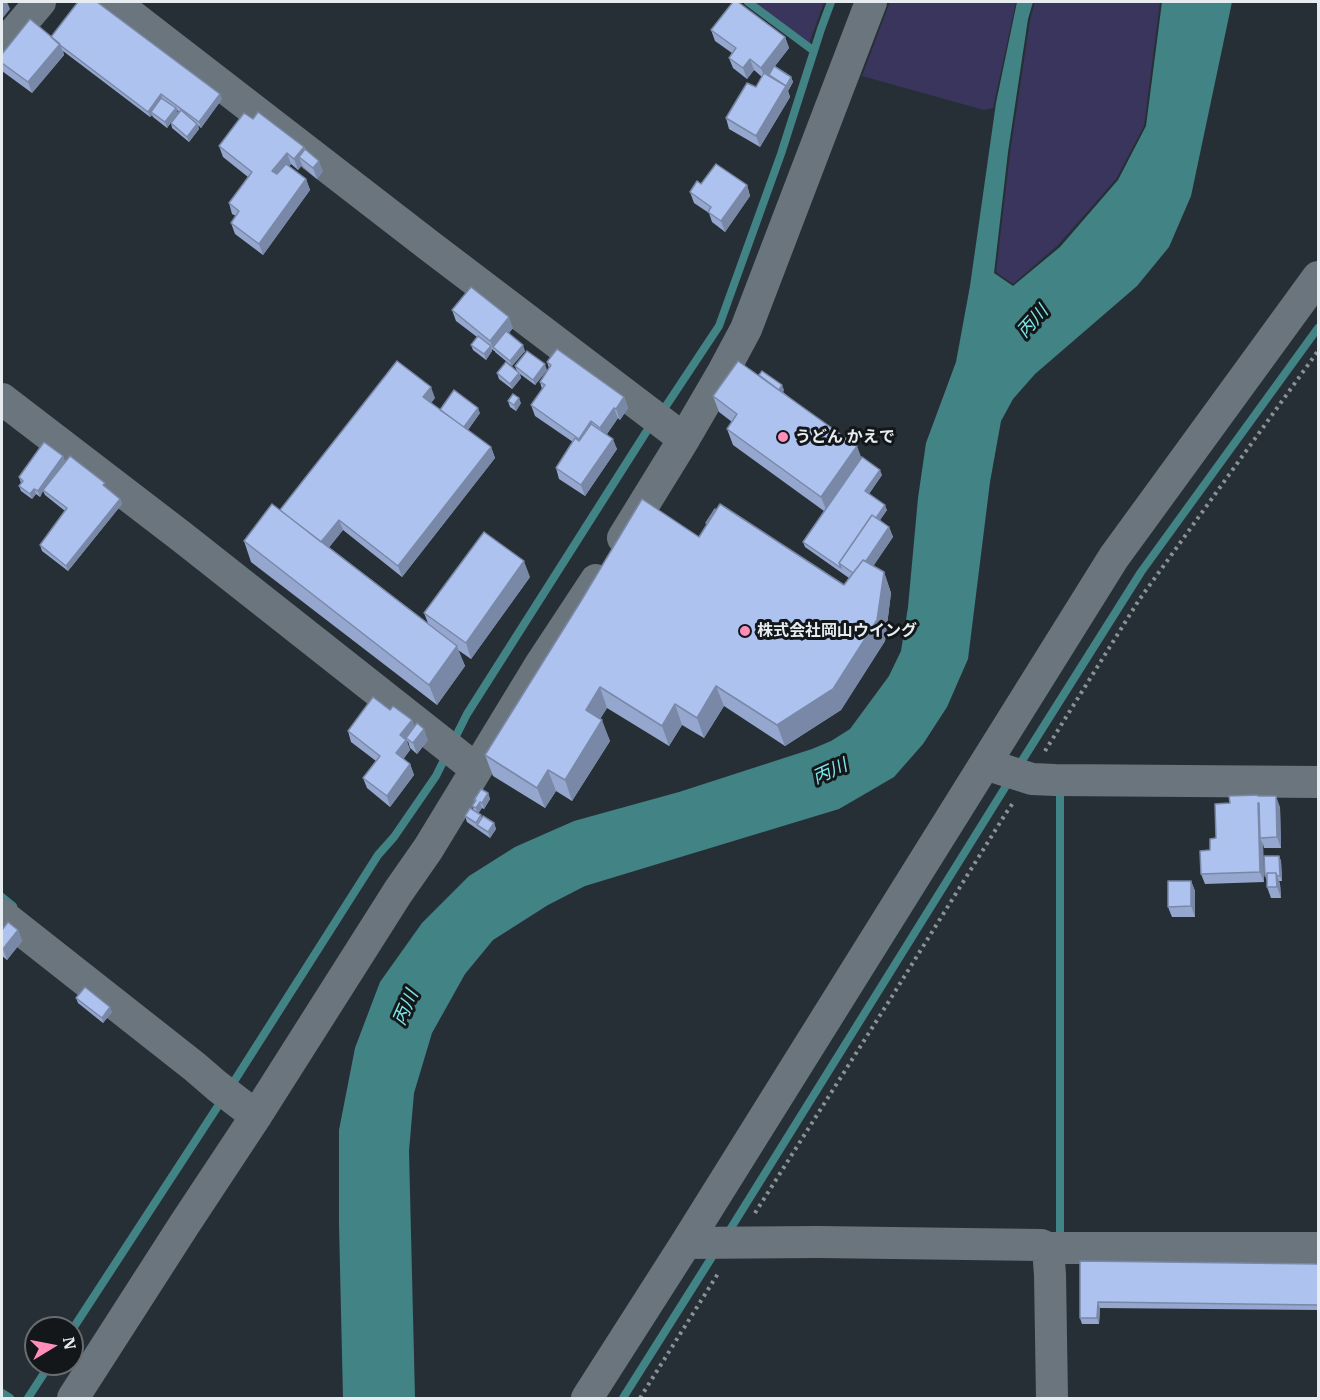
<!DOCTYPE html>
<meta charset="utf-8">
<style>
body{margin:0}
#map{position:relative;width:1320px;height:1400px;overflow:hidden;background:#272f36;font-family:"IBM Plex Serif",serif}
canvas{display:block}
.frame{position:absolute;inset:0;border:3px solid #e6ecf0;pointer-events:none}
.north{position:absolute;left:24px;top:1316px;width:60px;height:60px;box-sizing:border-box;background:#13171a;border:2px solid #676c70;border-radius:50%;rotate:80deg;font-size:16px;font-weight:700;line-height:24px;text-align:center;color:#e6ecf0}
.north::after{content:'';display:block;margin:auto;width:21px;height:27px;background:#ff8eba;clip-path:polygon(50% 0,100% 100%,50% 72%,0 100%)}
</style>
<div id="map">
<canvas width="1320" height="1400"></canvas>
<div class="frame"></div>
<div class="north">N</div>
</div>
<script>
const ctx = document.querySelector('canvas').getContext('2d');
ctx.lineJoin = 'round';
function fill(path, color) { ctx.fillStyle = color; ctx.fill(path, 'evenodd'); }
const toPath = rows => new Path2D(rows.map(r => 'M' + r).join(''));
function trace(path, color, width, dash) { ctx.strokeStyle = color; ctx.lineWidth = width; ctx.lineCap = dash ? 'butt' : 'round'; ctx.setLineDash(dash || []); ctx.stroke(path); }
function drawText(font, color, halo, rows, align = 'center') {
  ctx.font = font + ' "IBM Plex Serif","Noto Sans JP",serif'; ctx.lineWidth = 6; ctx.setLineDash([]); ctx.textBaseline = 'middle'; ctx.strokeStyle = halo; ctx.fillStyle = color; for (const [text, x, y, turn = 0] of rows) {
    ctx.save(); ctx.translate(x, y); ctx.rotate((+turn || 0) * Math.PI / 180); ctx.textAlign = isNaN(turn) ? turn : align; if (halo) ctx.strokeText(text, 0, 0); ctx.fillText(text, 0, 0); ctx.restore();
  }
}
const green = toPath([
 [754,2,824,2,809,44],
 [890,2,1016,2,993,108,984,110,862,76],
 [1035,2,1160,2,1144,126,1116,179,1058,245,1013,284,996,272,1010,153,1030,20]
]);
const water = toPath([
 [1017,2,1033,2,1028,19,1008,152,994,273,1013,286,1060,247,1118,180,1146,126,1162,2,1232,2,1191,196,1169,247,1137,286,1035,374,1013,399,1001,421,990,482,968,659,947,707,923,744,894,777,839,809,585,886,548,905,493,940,465,974,432,1033,414,1093,409,1151,415,1398,343,1398,339,1224,339,1130,355,1048,380,982,422,923,469,876,515,847,574,821,679,792,812,749,831,741,850,729,889,676,901,651,908,607,918,498,926,443,956,362,970,286,996,103]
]);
const stream = toPath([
 [748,2,814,51],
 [1018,767,1141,572,1318,328],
 [2,897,13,906],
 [726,1236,1011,778],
 [1060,1242,1060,787],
 [72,1330,233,1083,378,855,394,837,436,776,467,714,650,426,662,412,719,326,781,154,821,29,831,2],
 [2,1393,10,1398],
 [28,1398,50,1364],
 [623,1398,717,1249]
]);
const path = toPath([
 [1045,751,1139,600,1318,351],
 [755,1213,891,998,1006,813,1013,803],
 [640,1398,719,1272]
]);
const street = toPath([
 [114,2,431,247,684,439],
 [2,47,40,2],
 [2,399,182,537,476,769],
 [623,538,684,439,723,372,746,329,871,2],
 [985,764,1032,779,1055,780,1318,782],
 [2,915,195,1067,217,1086,256,1116],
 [686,1243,818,1242,1041,1245,1048,1248,1318,1248],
 [1048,1248,1050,1275,1052,1398],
 [73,1398,184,1225,256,1116,398,892,428,849,540,665,596,580],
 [587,1398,686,1243,1114,557,1318,277]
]);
const wall = toPath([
 [711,30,785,37,789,48,775,66,791,77,793,82,788,91,790,97,760,147,729,129,726,118,756,87,762,77,754,70,747,79,733,68,729,58,732,53,715,41],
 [51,37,222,99,201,128,198,125,199,129,189,142,172,128,171,123,179,112,176,109,178,113,167,128,153,117,152,115,150,117,63,51,64,55,32,93,2,71,2,54],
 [253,119,304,147,323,171,317,179,303,167,302,165,298,170,291,164,289,166,306,179,310,190,263,255,235,234,231,223,236,216,232,214,229,203,248,177,223,157,219,146],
 [701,184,747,185,750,196,725,232,712,222,709,213,694,203,690,192],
 [452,310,513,328,509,333,525,351,512,366,495,352,495,351,494,351,492,349,492,351,486,360,473,350,471,345,477,337,456,321],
 [547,362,624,397,628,408,620,420,618,418,607,434,617,449,585,496,559,479,556,468,573,442,535,416,531,405,542,389,540,382,549,368],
 [515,366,547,370,535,385,520,374,521,378,512,389,499,379,497,373,517,371],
 [759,375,784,390,783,392,882,475,869,494,887,510,880,520,889,527,893,537,873,566,884,572,891,593,885,641,841,710,785,746,724,706,704,738,682,725,669,746,607,708,600,719,610,741,572,801,556,791,545,808,493,776,485,755,581,601,699,537,707,525,706,523,844,585,849,578,805,547,803,542,824,511,733,445,727,429,732,422,719,412,713,396],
 [435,398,431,403,440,410,480,413,468,430,491,447,495,458,402,577,343,530,329,547,428,623,424,613,530,577,471,659,458,650,465,666,437,705,251,562,244,541,280,510],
 [508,401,521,403,516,411,510,407],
 [63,456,65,462,106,488,120,499,122,504,68,571,42,551,40,545,65,511,45,495,43,491,40,497,36,494,32,499,21,491,19,486,21,483,19,477],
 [390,710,412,720,414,727,428,740,417,754,410,748,408,741,407,742,410,750,403,759,410,764,414,775,390,807,367,788,363,778,376,761,351,742,348,731],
 [488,793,490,799,484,809,482,808,478,813,481,815,482,818,494,823,496,829,490,838,467,822,465,816,474,811,472,806,475,802,474,800],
 [1258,796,1280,807,1281,848,1264,848,1263,844,1264,882,1205,884,1201,874,1230,803],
 [1279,856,1281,861,1282,881,1279,881,1280,884,1281,898,1271,898,1267,887,1267,881,1265,876],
 [1191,881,1195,891,1195,917,1172,917,1168,907],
 [2,930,18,930,22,941,7,960,2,956],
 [76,998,112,1012,103,1023,78,1003],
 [1080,1261,1318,1264,1318,1310,1100,1308,1099,1324,1082,1324,1080,1318]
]);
const shadedWall = toPath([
 [3,2,7,2,10,9,2,19,2,4],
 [785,37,789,48,765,79,761,68],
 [60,44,64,55,32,93,28,82],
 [750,59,754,70,747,79,743,68],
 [791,77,793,82,788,91,790,97,760,147,756,136],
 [161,94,163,100,151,112,152,115,150,117,148,112],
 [220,94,222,99,201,128,199,122],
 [176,108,178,113,167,128,165,122],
 [197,124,199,129,189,142,187,137],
 [304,147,308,158,299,157,302,165,298,170,294,159],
 [287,153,291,164,276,181,272,171],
 [319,161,323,171,317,179,313,168],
 [306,179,310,190,263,255,259,244],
 [747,185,750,196,725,232,721,221],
 [509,317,513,328,496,349,493,347,494,351,490,341],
 [523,345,525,351,512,366,510,361],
 [491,346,492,351,486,360,484,354],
 [545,364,547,370,535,385,533,380],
 [519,373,521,378,512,389,510,384],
 [782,385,784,390,778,400,776,395],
 [431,387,435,398,427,408,423,397],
 [624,397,628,408,620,420,616,409],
 [519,398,521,403,516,411,514,405],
 [478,408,480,413,464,435,462,429],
 [614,408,618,418,604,438,600,428],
 [591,421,595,432,583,449,579,439],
 [613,439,617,449,585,496,581,485],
 [857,446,863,462,827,512,821,497],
 [491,447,495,458,402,577,398,566],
 [63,456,65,462,43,490,43,491,40,497,38,491],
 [880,470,882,475,867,496,865,491],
 [34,489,36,494,32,499,30,494],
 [120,499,122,504,68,571,66,566],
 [885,505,887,510,847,568,843,566],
 [339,520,343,530,324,554,320,543],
 [889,527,893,537,860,586,856,575],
 [524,561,530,577,471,659,466,643],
 [884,572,891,593,885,641,841,710,785,746,777,725],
 [457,646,465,666,437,705,429,685],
 [716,686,724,706,704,738,697,718],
 [600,687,607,708,593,730,586,710],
 [675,704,682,725,669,746,662,726],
 [412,720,416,730,406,738,410,750,400,764,396,753,400,735],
 [602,720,610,741,572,801,565,780],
 [424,729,428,740,417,754,413,743],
 [410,764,414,775,390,807,387,796],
 [548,770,556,791,545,808,537,788],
 [488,793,490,799,484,809,482,803],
 [1276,796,1280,807,1281,848,1277,837],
 [480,802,482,808,478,814,476,808],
 [1258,803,1262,813,1260,838,1263,844,1264,882,1260,872],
 [494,823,496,829,490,838,488,832],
 [1279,856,1281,861,1282,881,1280,876],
 [1276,873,1280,884,1281,898,1277,887],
 [1191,881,1195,891,1195,917,1191,906],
 [18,930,22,941,7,960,3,949],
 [110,1007,112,1012,103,1023,102,1018],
 [1098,1302,1100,1308,1099,1324,1097,1318]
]);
const building = toPath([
 [78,2,97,2,220,94,199,122,161,94,148,112,60,45,51,37,78,2],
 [733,2,738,2,785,37,761,68,750,59,743,68,729,58,736,48,711,30,733,2],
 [30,19,60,44,28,82,2,63,2,54,30,19],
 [774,66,791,77,786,86,769,75,774,66],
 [764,73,786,86,756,136,726,118,747,83,756,87,764,73],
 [161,98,176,108,165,122,151,112,161,98],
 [181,110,197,124,187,137,171,123,181,110],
 [258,112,304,147,294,159,287,153,272,171,277,174,286,164,306,179,259,244,231,223,239,211,229,203,252,172,219,146,244,113,253,119,258,112],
 [305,149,319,161,313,168,299,157,305,149],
 [716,164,747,185,721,221,708,212,711,207,690,192,697,181,701,184,716,164],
 [471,287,509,317,490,341,452,310,471,287],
 [506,331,523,345,510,361,493,347,506,331],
 [478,336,491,346,484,354,471,345,478,336],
 [557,349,624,397,616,409,614,408,600,428,591,421,579,439,531,405,545,385,540,382,551,365,547,362,557,349],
 [527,351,545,364,533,380,515,366,527,351],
 [397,361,431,387,423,397,491,447,398,566,339,520,321,542,280,510,397,361],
 [738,361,857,446,821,497,727,429,737,414,713,396,738,361],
 [506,362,519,373,510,384,497,373,506,362],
 [762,371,782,385,779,390,759,375,762,371],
 [454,390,478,408,464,427,440,410,454,390],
 [513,394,519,398,514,405,508,401,513,394],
 [591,424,613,439,581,485,556,468,575,438,579,441,591,424],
 [44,442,63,456,38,491,34,489,30,494,19,486,23,481,19,477,44,442],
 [70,456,105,483,103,485,120,499,66,566,40,545,67,508,43,490,70,456],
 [862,457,880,470,865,491,885,505,876,518,872,515,839,563,841,568,803,542,862,457],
 [642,499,699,537,720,504,844,585,863,560,884,572,877,620,833,689,777,725,716,686,697,718,675,704,662,726,600,687,586,710,602,720,565,780,548,770,537,788,485,755,581,601,642,499],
 [272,504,457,646,429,685,244,541,272,504],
 [715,509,716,510,707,524,706,523,715,509],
 [872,515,889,527,866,561,863,560,853,573,839,563,872,515],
 [484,532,524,561,466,643,424,613,484,532],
 [373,697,390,710,393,706,412,720,400,735,406,740,396,753,410,764,387,796,363,778,380,756,348,731,373,697],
 [417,723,424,729,413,743,406,738,417,723],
 [481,789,488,793,482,803,480,802,476,808,472,806,476,800,474,800,481,789],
 [1258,795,1258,796,1276,796,1277,837,1260,838,1259,803,1258,803,1260,872,1201,874,1200,851,1210,850,1210,839,1216,838,1215,804,1230,803,1229,796,1258,795],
 [470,808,481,815,476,823,465,816,470,808],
 [483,816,494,823,488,832,477,825,483,816],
 [1264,856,1279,856,1280,876,1277,876,1276,873,1267,873,1267,876,1265,876,1264,856],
 [1267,873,1276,873,1277,887,1267,887,1267,873],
 [1168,881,1191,881,1191,906,1168,907,1168,881],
 [8,922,18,930,3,949,2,948,2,930,8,922],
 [85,987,110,1007,102,1018,76,998,85,987],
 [1080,1261,1318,1264,1318,1305,1098,1302,1097,1318,1080,1318,1080,1261]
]);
const markers = [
 [783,437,6,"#ff8eba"],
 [745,631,6,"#ff8eba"]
];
const poiNames = [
 ["うどん かえで",795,437],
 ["株式会社岡山ウイング",757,631]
];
const waterNames = [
 ["丙川",1033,322,-48],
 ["丙川",830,772,-24],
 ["丙川",406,1008,-66]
];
fill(green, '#3a355c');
fill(water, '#428485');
trace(stream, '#428485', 8);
trace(path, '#8b9297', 4, [3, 4.5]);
trace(street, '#6b757d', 32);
fill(wall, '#95a7ce');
fill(shadedWall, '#7988a7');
fill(building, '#adc2ef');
trace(building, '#7988a7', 1.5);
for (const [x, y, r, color] of markers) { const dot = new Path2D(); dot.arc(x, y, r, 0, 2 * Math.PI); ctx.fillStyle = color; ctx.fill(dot); trace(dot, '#13171a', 2); }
drawText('bold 16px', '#e6ecf0', '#13171a', poiNames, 'left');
drawText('italic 18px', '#7ee7e9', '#13171a', waterNames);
</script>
